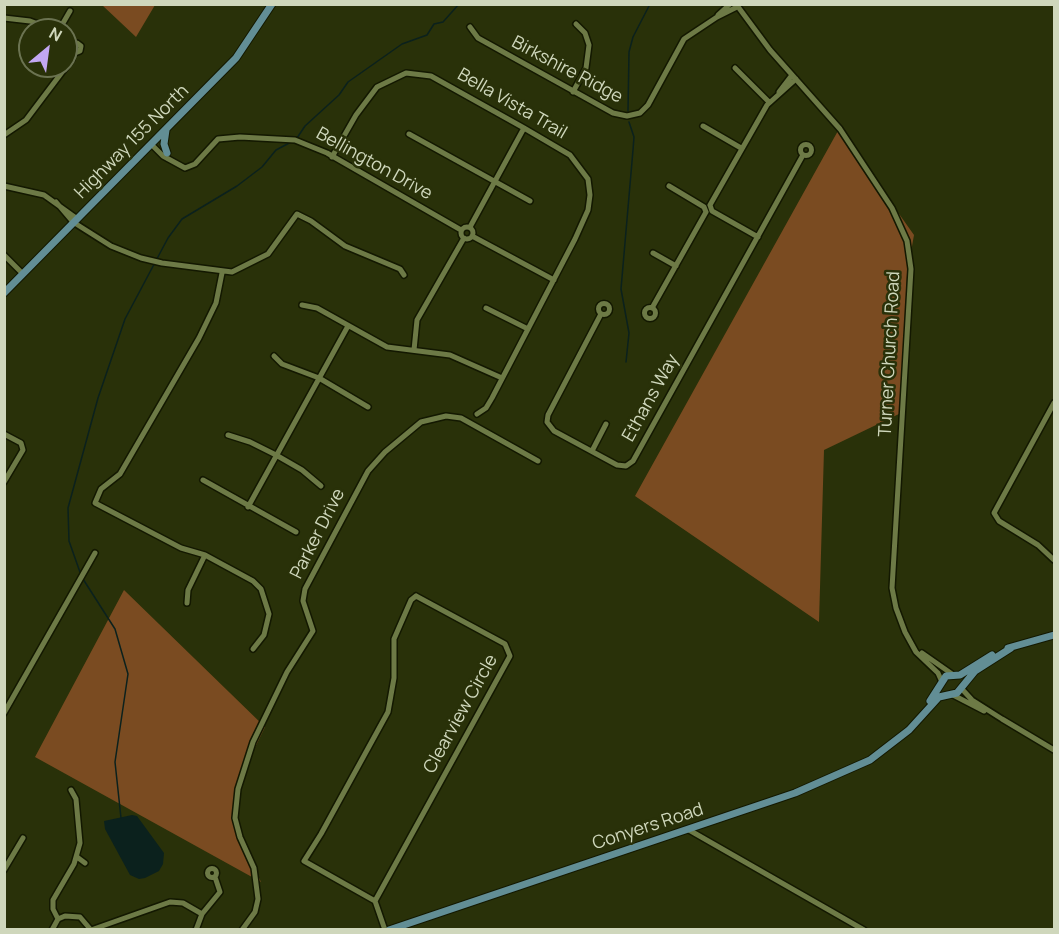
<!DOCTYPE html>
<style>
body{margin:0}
#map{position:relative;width:1059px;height:934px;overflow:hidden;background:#293109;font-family:Manrope,sans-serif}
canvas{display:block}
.frame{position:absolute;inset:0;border:6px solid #cfd7bc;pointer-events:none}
.north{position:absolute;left:18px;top:18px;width:60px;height:60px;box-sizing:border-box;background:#293109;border:2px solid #6b7351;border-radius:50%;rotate:29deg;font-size:16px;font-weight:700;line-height:24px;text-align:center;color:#cfd7bc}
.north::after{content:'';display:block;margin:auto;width:21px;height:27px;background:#c2a7f2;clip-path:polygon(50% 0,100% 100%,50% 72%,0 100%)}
</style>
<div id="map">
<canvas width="1059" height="934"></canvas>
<div class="frame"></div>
<div class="north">N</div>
</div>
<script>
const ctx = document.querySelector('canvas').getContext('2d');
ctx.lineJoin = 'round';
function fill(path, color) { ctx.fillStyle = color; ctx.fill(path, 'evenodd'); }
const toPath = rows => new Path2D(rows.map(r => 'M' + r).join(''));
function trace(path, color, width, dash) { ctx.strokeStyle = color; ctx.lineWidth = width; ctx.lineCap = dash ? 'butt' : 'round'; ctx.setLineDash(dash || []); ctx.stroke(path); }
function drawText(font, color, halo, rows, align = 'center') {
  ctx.font = font + ' Manrope,sans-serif'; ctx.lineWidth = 5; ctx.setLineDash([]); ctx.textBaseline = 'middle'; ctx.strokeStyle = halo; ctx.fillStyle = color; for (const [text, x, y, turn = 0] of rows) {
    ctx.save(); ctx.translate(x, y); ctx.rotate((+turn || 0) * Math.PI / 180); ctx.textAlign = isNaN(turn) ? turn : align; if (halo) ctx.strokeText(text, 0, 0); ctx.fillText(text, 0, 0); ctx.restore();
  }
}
const forest = toPath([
 [102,5,155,5,136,37],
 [839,129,914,235,907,274,901,413,824,450,819,622,635,496],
 [124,590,265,727,244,770,235,808,243,844,261,882,35,757]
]);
const water = toPath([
 [132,815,137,816,164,853,163,864,159,871,145,878,139,879,130,875,105,829,104,821]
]);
const stream = toPath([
 [628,111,629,52,633,37,650,4],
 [297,138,305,126,339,95,348,82,402,44,427,35,434,24,443,22,459,4],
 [626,362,629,333,621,289,633,150,634,137,629,122],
 [81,575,69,541,68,508,98,398,125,319,168,238,182,219,237,186,262,167,276,150,293,141],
 [83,579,115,629,128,674,115,762,121,818]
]);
const minor = toPath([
 [736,4,770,50,840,129,892,208,907,241,911,269,892,588,896,608,905,632,916,652,938,673,942,682],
 [718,15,730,4],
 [4,18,30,21,54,30],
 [470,27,478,38,613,113,627,116,640,113,648,105,684,39,717,17,737,7],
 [59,30,70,11],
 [73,44,77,43,81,46,80,51,75,53],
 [735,68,769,102],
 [573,92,586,68,589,45,585,33,576,24],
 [779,92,792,75],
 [703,126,741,148],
 [409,134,530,201],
 [4,135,26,120,72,59,74,45,66,37],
 [151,144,163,156,185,168,195,164,218,139,240,137,295,140,327,153,461,230],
 '800.5 150a5.5 5.5 0 1 1 11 0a5.5 5.5 0 1 1-11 0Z',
 [332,157,356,115,377,87,406,73,431,76,524,128,570,155,588,179,590,195,588,210,575,239,492,398,486,408,477,414],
 [4,186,44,195,76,218],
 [669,186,704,207,706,212],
 [56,202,73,222,111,246,141,258,162,263,232,272,268,254,297,214,311,221,345,246,400,269,404,275],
 [710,205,767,105,796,79],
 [710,205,712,211,758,237],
 '461 233a6 6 0 1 1 12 0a6 6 0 1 1-12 0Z',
 [470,227,524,128],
 [472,236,554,280],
 [653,253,676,266],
 [4,255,23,274],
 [222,273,216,303,199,338,120,474,101,489,95,503,181,548,205,555,253,581,261,589,269,614,264,635,253,649],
 '598.5 309a5.5 5.5 0 1 1 11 0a5.5 5.5 0 1 1-11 0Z',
 [302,305,317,308,387,347,450,355,502,378],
 '644.5 313a5.5 5.5 0 1 1 11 0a5.5 5.5 0 1 1-11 0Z',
 [486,308,528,329],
 [652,308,706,212],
 [601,314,548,415,547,422,554,431,617,465,626,466,633,461,803,155],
 [414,350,417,320,464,238],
 [274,356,282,364,319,378,368,407],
 [1054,403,994,513,999,521,1038,545,1054,560],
 [4,434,21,443,23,450,4,482],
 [228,435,250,442,276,455,302,470,321,486],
 [592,451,606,424],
 [203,480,296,532],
 [248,507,348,326],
 [416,596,505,644,510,656,375,901,304,861,321,834,388,712,394,678,394,639,411,600,416,596],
 [187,603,188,590,205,555],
 [922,653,952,674],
 [961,688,972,700,1002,719,1054,750],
 [953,695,984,711],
 [4,713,95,553],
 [689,830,864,930],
 [77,857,85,863],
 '207.5 873a4.5 4.5 0 1 1 9 0a4.5 4.5 0 1 1-9 0Z',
 [4,870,23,838],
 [375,901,385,930],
 [58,919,53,909,53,900,74,864,80,843,76,799,71,790],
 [52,930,58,919,65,916,80,917,91,930],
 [91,930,170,902,183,903,202,914],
 [196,930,202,914,220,892,215,877],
 [242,930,255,912,258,899,254,868,240,837,235,818,238,789,253,742,287,672,313,631,303,601,305,589,368,471,385,452,421,422,446,416,461,418,538,461]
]);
const major = toPath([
 [166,130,164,144,167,153],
 [4,293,236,58,272,4],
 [1008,648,1054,635],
 [930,701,946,676,960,675,992,655],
 [389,930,795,793,870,760,909,730,939,697,957,693,975,671,1011,648]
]);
const streetNames = [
 ["Birkshire Ridge",567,70,28],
 ["Bella Vista Trail",512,104,30],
 ["Highway 155 North",132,142,-45],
 ["Bellington Drive",374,164,29],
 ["Turner Church Road",890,354,-87],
 ["Ethans Way",651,398,-61],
 ["Parker Drive",318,534,-63],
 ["Clearview Circle",461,714,-61],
 ["Conyers Road",648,827,-18]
];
fill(forest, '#7a4b21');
fill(water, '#0b211d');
trace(stream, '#0b211d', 1.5);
trace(minor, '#131801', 8);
trace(major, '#131801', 9);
trace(minor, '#6d7a46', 5);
trace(major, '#628e95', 7);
drawText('18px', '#cfd7bc', '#293109', streetNames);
</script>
